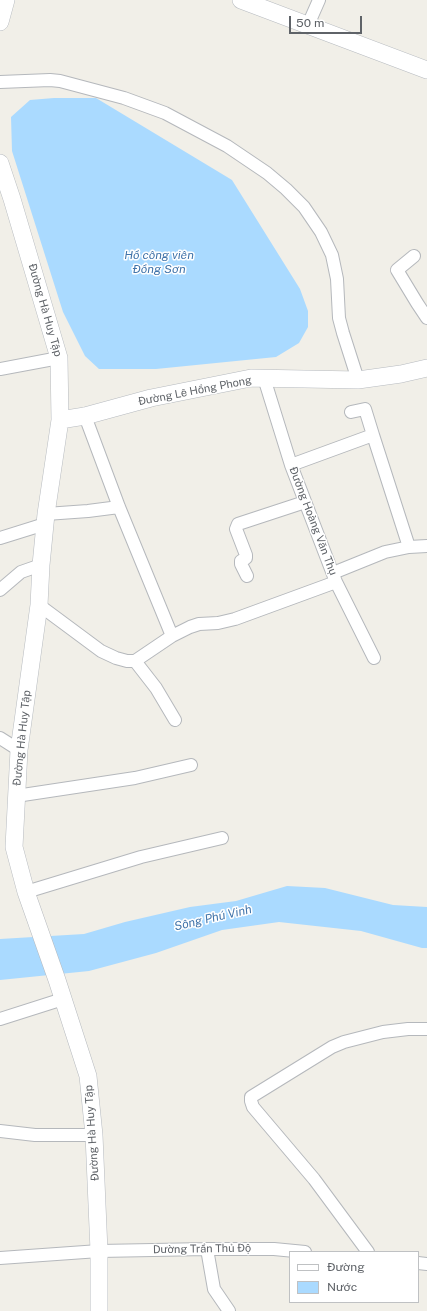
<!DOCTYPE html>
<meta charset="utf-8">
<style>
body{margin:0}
#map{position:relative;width:427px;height:1311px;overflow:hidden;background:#f1efe8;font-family:"Public Sans",sans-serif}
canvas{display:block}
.legend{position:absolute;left:289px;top:1251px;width:130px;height:52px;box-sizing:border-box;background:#fff;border:1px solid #bfc1c3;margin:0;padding:5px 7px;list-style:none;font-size:12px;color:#5f6368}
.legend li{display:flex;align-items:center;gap:8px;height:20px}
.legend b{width:20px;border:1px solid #bfc1c3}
.scale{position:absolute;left:289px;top:16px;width:73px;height:18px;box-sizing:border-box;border:2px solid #5f6368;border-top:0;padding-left:5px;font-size:12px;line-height:14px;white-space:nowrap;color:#5f6368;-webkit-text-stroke:3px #fff;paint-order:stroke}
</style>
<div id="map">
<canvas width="427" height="1311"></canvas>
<ul class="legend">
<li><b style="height:5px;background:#fff"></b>Đường</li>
<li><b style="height:11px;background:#aadaff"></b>Nước</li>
</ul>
<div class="scale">50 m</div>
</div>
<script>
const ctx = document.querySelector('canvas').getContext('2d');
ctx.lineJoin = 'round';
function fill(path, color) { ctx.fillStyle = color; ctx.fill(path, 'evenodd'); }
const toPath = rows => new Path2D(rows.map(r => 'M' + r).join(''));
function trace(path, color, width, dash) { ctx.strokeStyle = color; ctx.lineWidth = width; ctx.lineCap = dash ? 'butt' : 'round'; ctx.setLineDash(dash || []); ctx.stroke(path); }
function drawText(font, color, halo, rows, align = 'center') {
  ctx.font = font + ' "Public Sans",sans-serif'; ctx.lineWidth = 3; ctx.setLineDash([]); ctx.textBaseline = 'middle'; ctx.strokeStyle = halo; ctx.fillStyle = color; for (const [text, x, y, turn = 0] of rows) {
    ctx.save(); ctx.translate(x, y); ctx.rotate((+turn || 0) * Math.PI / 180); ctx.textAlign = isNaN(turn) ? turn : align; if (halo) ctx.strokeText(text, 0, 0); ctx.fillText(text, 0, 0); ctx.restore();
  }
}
const water = toPath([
 [54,98,96,98,232,180,300,289,308,311,308,327,299,343,276,357,156,369,99,369,85,356,63,312,12,151,11,117,30,100],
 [287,886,325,888,393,905,427,907,427,948,422,948,361,931,279,922,222,930,156,953,89,971,0,980,0,939,84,934,125,922,190,907,236,901]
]);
const street = toPath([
 [308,25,319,0],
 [0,82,50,80,60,81,124,98,165,113,227,146,267,173,286,189,304,207,321,232,332,255,337,279,339,318,343,333,358,380],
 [414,256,397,270,417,303,427,318],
 [0,369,59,358],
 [264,378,291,465,336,582,374,658],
 [351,412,365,409,373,435],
 [85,416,119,507,172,636],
 [291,465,373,435,409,547],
 [46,514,88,511,119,507],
 [0,538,45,524],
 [333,573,385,552,409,547,427,546],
 [247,576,241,564,241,561,246,558,246,555,236,529,238,524,305,502],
 [0,590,21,572,41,565],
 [39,605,101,651,116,658,127,661,135,661,172,636,190,627,199,624,218,623,235,619,336,582],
 [135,661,156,688,175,720],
 [0,738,19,750],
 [16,796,135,778,191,765],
 [26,892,141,857,222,838],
 [0,1019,63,999],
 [0,1131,35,1135,94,1135],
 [207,1249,214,1289,229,1311],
 [368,1252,314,1179,253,1107,251,1101,251,1097,332,1047,344,1042,383,1032,408,1029,427,1029],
 [0,1258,99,1251,207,1249,274,1249,305,1252],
 [418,1263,427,1264]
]);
const secondary = toPath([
 [241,0,427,70],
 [0,22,6,0],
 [0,163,12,199,59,358,60,420,46,514,41,565,39,605,19,750,14,847,26,892,57,980,88,1076,94,1135,99,1251,99,1311],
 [60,420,85,416,151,398,251,378,358,380,401,374,427,368]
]);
const streetNames = [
 ["Đường Hà Huy Tập",45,310,74],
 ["Đường Lê Hồng Phong",195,391,-11],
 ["Đường Hoàng Văn Thụ",313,521,69],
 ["Đường Hà Huy Tập",22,738,-84],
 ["Đường Hà Huy Tập",92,1133,-94],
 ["Dường Trần Thủ Độ",202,1249,-1]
];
const waterNames = [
 ["Hồ công viên",159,255],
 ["Đồng Sơn",159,269],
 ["Sông Phú Vinh",213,918,-13]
];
fill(water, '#aadaff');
trace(street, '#b5b8bc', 14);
trace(secondary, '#b6babf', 18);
trace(street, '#fff', 12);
trace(secondary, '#fff', 17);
drawText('11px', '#5f6368', '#fff', streetNames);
drawText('italic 12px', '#4174aa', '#fff', waterNames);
</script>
